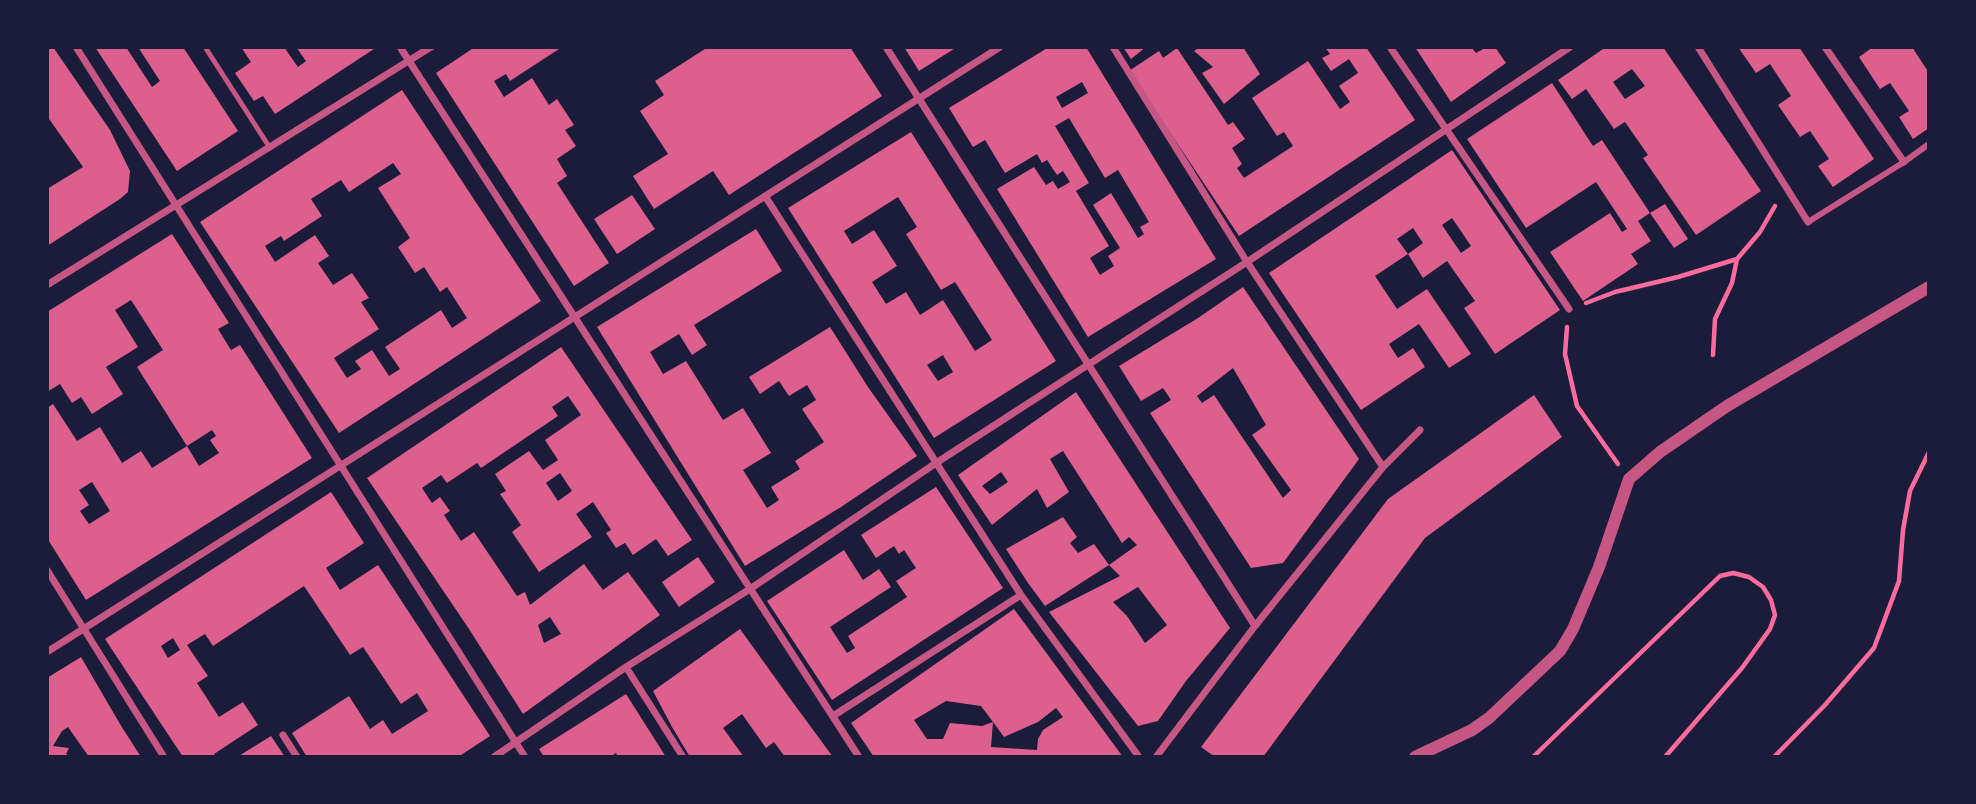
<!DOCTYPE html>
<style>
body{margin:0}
#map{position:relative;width:1976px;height:804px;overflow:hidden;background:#1b1b3a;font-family:Manrope,sans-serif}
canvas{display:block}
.frame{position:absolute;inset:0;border:49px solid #1b1b3a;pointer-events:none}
</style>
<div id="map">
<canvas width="1976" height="804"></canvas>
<div class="frame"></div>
</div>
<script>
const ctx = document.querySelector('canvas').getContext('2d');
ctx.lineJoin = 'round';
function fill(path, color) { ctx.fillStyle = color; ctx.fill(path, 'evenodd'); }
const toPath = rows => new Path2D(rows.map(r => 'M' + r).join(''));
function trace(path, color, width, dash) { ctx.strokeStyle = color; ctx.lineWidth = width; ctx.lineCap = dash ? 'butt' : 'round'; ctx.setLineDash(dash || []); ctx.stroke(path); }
const building = toPath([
 [47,47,53,47,110,130,130,171,128,192,120,199,47,246,47,189,83,167,47,116],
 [95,47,126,47,152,87,160,81,138,47,183,47,238,131,177,171],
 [241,47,284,47,298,67,306,61,296,47,377,47,275,114,263,96,254,101,235,73,251,62],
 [475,47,562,47,510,81,506,74,494,81,504,97,532,78,549,105,557,99,574,125,565,130,576,146,557,159,567,176,557,183,609,263,574,286,436,73],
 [708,47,850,47,882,96,729,195,713,171,654,209,633,176,668,154,640,111,664,95,655,81],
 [904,47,957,47,919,71],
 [1049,47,1086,47,1216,259,1088,337,997,189,1034,167,1046,185,1053,181,1058,189,1070,182,1063,171,1057,175,1047,160,1042,163,1037,154,1005,173,985,140,973,147,949,108],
 [1082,82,1088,93,1062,108,1056,97],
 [1069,118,1105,178,1118,170,1149,222,1140,227,1144,234,1138,238,1111,193,1093,205,1120,248,1108,256,1114,266,1100,275,1090,258,1109,246,1076,191,1089,183,1055,126],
 [1123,47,1146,47,1131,59],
 [1200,47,1243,47,1260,74,1224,104,1202,73,1213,67,1194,51],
 [1325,47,1366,47,1415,120,1239,236,1129,71,1159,51,1163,58,1177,48,1228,125,1233,122,1245,139,1232,148,1242,164,1237,168,1244,178,1293,146,1284,132,1277,136,1252,98,1308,61,1340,109,1350,102,1339,86,1358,73,1349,59,1331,71,1322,58,1330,54],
 [1415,47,1471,47,1476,53,1487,47,1495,47,1506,63,1451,102],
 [1606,47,1663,47,1761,191,1696,235,1643,158,1648,155,1625,122,1614,129,1586,89,1572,99,1558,80],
 [1632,69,1645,86,1625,99,1613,82],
 [1738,47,1799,47,1874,159,1833,187,1818,166,1829,159,1810,131,1800,137,1778,105,1791,96,1770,64,1756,73],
 [1873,47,1912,47,1929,73,1929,128,1913,139,1899,117,1909,111,1890,83,1880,89,1859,57],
 [1552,83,1593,146,1602,140,1650,213,1638,221,1651,241,1631,254,1638,264,1583,301,1550,252,1610,213,1622,232,1627,229,1596,182,1526,228,1467,139],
 [402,90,541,301,339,433,200,222],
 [393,163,401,174,378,188,410,238,398,247,415,273,424,267,440,292,447,287,467,318,452,328,441,310,385,347,400,369,389,376,372,350,355,361,361,369,347,378,334,358,379,329,361,302,369,298,352,273,333,285,318,263,329,256,315,235,275,262,265,246,281,236,284,241,322,216,311,199,341,180,349,192],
 [911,132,1056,361,934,438,788,208],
 [898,197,917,227,906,234,941,290,955,282,992,340,975,351,943,300,920,315,906,292,886,304,872,282,897,266,874,230,852,244,844,231],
 [943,355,953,372,938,381,927,365],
 [1452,150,1560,310,1495,354,1464,308,1475,301,1447,261,1423,278,1408,254,1375,276,1397,309,1427,289,1471,354,1449,368,1419,324,1389,344,1398,358,1413,348,1425,367,1361,410,1269,273],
 [1452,218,1471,246,1461,253,1442,225],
 [1413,228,1423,243,1408,254,1397,239],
 [632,195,655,229,617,254,594,219],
 [1665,204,1688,239,1674,248,1650,213],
 [756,229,782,271,694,325,707,345,692,355,679,334,650,352,663,374,686,361,723,420,743,408,771,453,743,470,767,508,779,500,771,487,800,469,795,461,824,442,802,409,816,400,807,385,789,396,779,381,760,394,749,377,830,327,868,387,917,456,841,507,745,566,597,327],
 [172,234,229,323,218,329,231,350,240,345,312,458,86,600,47,538,47,408,53,404,77,441,100,427,122,463,141,451,152,468,187,446,199,466,219,453,210,440,216,436,212,430,187,446,137,367,163,350,131,300,115,310,138,347,106,367,123,394,92,414,81,397,72,403,60,384,47,392,47,312],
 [92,482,110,511,89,524,80,511,89,505,79,490],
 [1243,287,1359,459,1283,563,1251,568,1150,413,1171,400,1163,388,1141,401,1119,366,1198,318],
 [1233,368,1266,425,1252,435,1291,490,1283,498,1214,395,1202,403,1197,396],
 [561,347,692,540,668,556,656,539,633,555,625,543,616,548,606,533,611,530,593,502,576,514,592,537,539,572,512,532,521,525,500,494,506,491,495,474,529,451,543,470,558,460,545,440,581,415,568,396,552,407,558,416,481,468,477,463,447,483,441,475,422,488,432,503,440,497,450,511,444,515,461,541,474,532,517,596,525,592,530,605,584,564,603,590,628,572,660,615,523,714,469,629,367,478],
 [560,473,572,491,558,501,546,483],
 [550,617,561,634,544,643,538,625],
 [1076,392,1230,628,1186,681,1158,721,1138,726,1049,612,1120,576,1109,565,1137,545,1129,537,1122,543,1063,451,1050,459,1069,492,1047,508,1037,489,992,525,958,475],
 [1001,472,1008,482,990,494,982,486],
 [1138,587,1167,625,1145,643,1127,616,1113,602],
 [1534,395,1562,437,1425,538,1263,757,1215,757,1201,747,1388,499],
 [936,487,1003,588,832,700,767,601,844,550,863,580,879,569,891,587,830,627,847,653,855,648,848,636,907,597,896,581,916,568,904,550,899,554,894,546,876,558,861,535],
 [331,492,364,543,326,568,340,590,378,565,490,736,458,757,307,757,292,733,349,696,370,729,383,720,392,734,428,711,417,693,401,704,363,647,350,655,304,586,213,646,205,634,187,645,208,676,197,683,219,717,243,702,258,725,214,754,216,757,183,757,105,639],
 [173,638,180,650,168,658,161,646],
 [1063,517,1077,537,1070,543,1078,553,1094,544,1109,565,1045,606,1028,583,1006,549],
 [698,557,715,582,679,607,662,582],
 [1014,609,1123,757,874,757,851,723],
 [946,701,981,706,993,722,1004,737,1038,722,1056,708,1063,717,1043,730,1038,739,1037,750,991,747,993,722,982,726,950,723,943,739,927,739,914,720],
 [740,629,794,704,833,757,785,757,774,742,766,748,742,714,723,728,744,757,690,757,672,727,653,691],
 [81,657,120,724,141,757,89,757,68,727,62,731,53,746,69,748,66,754,71,757,47,757,47,678],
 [626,694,666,757,618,757,616,753,610,757,544,757,539,749],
 [271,736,285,757,238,757,242,754]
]);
const path = toPath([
 [1586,303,1615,292,1678,277,1737,259,1760,232,1775,206],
 [1567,327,1565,354,1577,406,1618,464],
 [1713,355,1715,319,1732,283,1737,259],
 [1533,757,1720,576,1733,573,1749,577,1763,587,1771,600,1775,615,1770,629,1742,668,1665,757],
 [1774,757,1825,705,1874,648,1899,581,1903,530,1910,491,1929,452]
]);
const service = toPath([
 [205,47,270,148]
]);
const pedestrian = toPath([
 [1808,222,1904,162,1929,144]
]);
const minor = toPath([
 [76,47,525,757],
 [400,47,859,757],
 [886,47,1255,626],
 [1113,47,1247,262,1383,467],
 [1390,47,1569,309],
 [1698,47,1808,222],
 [1825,47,1904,162],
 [765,196,1021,595,1139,757],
 [47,285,431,47],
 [47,570,164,757],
 [47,652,1000,47],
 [626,667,683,757],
 [833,716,1021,595],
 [283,735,297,757],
 [494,757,626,667,750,589,936,463,1247,262,1570,47],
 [1156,757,1255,626,1383,467,1420,430]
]);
const tertiary = toPath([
 [1415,757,1472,730,1489,718,1560,651,1573,629,1599,567,1629,479,1660,452,1727,406,1929,287]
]);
fill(building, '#dd5f8e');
trace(path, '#ff6b9d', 4.5);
trace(service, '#c65784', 5);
trace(pedestrian, '#c65784', 6);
trace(minor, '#c65784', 7);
trace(tertiary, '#c65784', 12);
</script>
